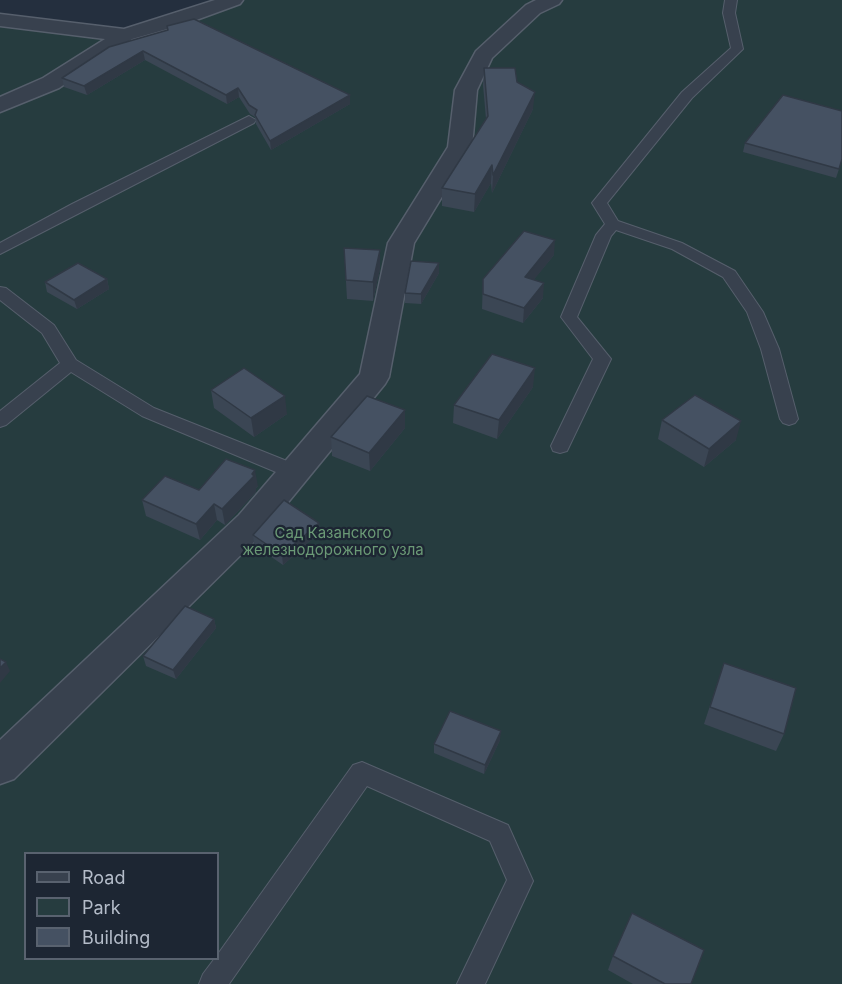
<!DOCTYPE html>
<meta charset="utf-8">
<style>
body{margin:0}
#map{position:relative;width:842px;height:984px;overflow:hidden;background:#242f3e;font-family:Inter,sans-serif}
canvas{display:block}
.legend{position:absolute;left:24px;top:852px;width:195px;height:108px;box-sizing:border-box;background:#1d2633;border:2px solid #59626f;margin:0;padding:8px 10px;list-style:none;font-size:18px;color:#b4bcc9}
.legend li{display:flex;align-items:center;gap:12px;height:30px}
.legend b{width:30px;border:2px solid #59626f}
</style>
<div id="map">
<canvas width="842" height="984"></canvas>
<ul class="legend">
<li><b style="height:8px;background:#38414e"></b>Road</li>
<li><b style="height:16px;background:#263c3f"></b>Park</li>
<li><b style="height:16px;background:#455162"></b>Building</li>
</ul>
</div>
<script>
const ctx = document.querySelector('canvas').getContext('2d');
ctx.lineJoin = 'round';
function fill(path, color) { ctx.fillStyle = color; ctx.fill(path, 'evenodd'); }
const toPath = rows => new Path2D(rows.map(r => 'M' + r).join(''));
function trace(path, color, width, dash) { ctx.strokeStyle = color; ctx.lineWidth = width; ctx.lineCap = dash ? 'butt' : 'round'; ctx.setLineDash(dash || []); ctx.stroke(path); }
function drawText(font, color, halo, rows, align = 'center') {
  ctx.font = font + ' Inter,sans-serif'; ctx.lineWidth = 4.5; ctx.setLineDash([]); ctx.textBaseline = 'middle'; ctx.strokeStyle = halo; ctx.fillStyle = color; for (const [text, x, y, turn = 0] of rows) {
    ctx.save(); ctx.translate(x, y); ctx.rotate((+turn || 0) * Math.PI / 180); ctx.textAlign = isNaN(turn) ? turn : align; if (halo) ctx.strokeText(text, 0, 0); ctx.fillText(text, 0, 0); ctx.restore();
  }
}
const green = toPath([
 [233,0,842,0,842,984,0,984,0,16,137,33],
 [26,854,218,854,218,958,26,958]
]);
const lane = toPath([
 [725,0,737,0,735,13,743,49,692,98,607,203,618,221,682,243,735,271,763,312,779,349,798,419,795,423,789,425,783,423,780,419,761,349,747,312,723,277,672,249,616,230,611,236,577,317,611,359,567,451,560,453,553,451,551,446,593,359,561,317,596,235,605,224,592,203,682,92,731,48,723,13,725,0],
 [249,116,256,120,254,123,0,254,0,243,72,204,249,116],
 [0,287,6,288,54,325,76,360,154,408,302,467,305,472,302,477,295,479,288,477,142,416,71,372,6,425,0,427,0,411,60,363,42,333,0,300,0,287],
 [362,762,508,825,533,881,485,984,457,984,507,880,490,841,367,786,229,984,199,984,203,974,215,958,218,958,218,954,353,765,362,762]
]);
const street = toPath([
 [215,0,243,0,240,4,188,23,132,39,59,88,0,112,0,97,43,78,105,39,0,26,0,14,124,29,215,0],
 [536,0,562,0,559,4,540,13,492,58,477,90,472,147,414,243,389,377,385,384,263,533,14,779,0,784,0,740,239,515,360,374,388,243,448,147,455,90,476,51,526,5,536,0]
]);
const wall = toPath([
 [168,30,350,95,350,104,271,150,256,124,255,117,250,114,239,97,227,104,145,60,87,95,64,87,62,78],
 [484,68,517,82,533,109,492,193,491,183,474,212,442,206,442,188,486,119,483,85],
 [745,143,842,160,836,178,743,152],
 [344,248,380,250,380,269,373,301,347,299],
 [554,255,534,279,543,298,523,323,482,309,483,279],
 [439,263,439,273,421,304,405,303,405,293],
 [107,279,109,289,77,309,47,292,45,282],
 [533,387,497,439,453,423,454,405],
 [211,390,287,414,254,437,214,408],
 [405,410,405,428,370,471,332,456,331,437],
 [662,420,736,440,704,467,658,439],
 [258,486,256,488,256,492,225,525,217,520,200,540,146,516,142,500,199,490],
 [319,523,320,532,283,565,254,545,253,535],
 [214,619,216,628,176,679,146,666,143,656],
 [724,663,784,734,776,751,704,724],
 [500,740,484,774,434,753,434,744],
 [613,956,691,984,633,984,608,970]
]);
const shadedWall = toPath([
 [143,51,145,60,87,95,84,86],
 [238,88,239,97,227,104,226,95],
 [535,92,533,109,492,193,493,175],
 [350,95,350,104,271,150,270,141],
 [492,165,491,183,474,212,475,194],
 [555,240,554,255,524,292,525,277],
 [380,250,380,269,373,301,373,282],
 [439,263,439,273,421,304,421,294],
 [107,279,109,289,77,309,74,300],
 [544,283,543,298,523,323,524,308],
 [535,368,533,387,497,439,499,420],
 [285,396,287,414,254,437,251,418],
 [405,410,405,428,370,471,369,453],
 [741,421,736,440,704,467,709,449],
 [255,470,258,486,256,488,256,492,225,525,222,509],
 [214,504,217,520,200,540,196,524],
 [319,523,320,532,283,565,282,555],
 [214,619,216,628,176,679,173,670],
 [6,662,10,671,0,683,0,668],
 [501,731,500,740,484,774,485,765]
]);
const building = toPath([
 [194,19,350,95,270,141,255,115,257,110,249,105,238,88,226,95,143,51,84,86,62,78,109,47,168,30,167,26,194,19],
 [484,68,515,68,517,82,535,92,493,175,492,165,475,194,442,188,488,116,484,68],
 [783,95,842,111,842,159,839,169,745,143,783,95],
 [524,231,555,240,525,277,544,283,524,308,483,294,483,279,524,231],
 [344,248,380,250,373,282,346,280,344,248],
 [411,261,439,263,421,294,405,293,411,261],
 [78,263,107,279,74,300,45,282,78,263],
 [492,354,535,368,499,420,454,405,492,354],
 [244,368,285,396,251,418,211,390,244,368],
 [695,395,741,421,709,449,662,420,695,395],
 [367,396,405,410,369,453,331,437,367,396],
 [226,459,255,470,252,474,254,476,222,509,214,504,196,524,142,500,165,476,199,490,226,459],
 [284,500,319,523,282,555,253,535,284,500],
 [185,606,214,619,173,670,143,656,185,606],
 [0,659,6,662,0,668,0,659],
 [724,663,796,688,784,734,710,707,724,663],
 [450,711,501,731,485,765,434,744,450,711],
 [632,913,704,950,691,984,665,984,613,956,632,913]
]);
const parkNames = [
 ["Сад Казанского",333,533],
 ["железнодорожного узла",333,550]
];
fill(green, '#263c3f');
trace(lane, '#565f6c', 2);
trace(street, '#565f6c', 3);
fill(lane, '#38414e');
fill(street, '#38414e');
fill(wall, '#3b4654');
fill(shadedWall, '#303945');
fill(building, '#455162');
trace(building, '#303945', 1.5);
drawText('15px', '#6b9a76', '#1d2633', parkNames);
</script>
